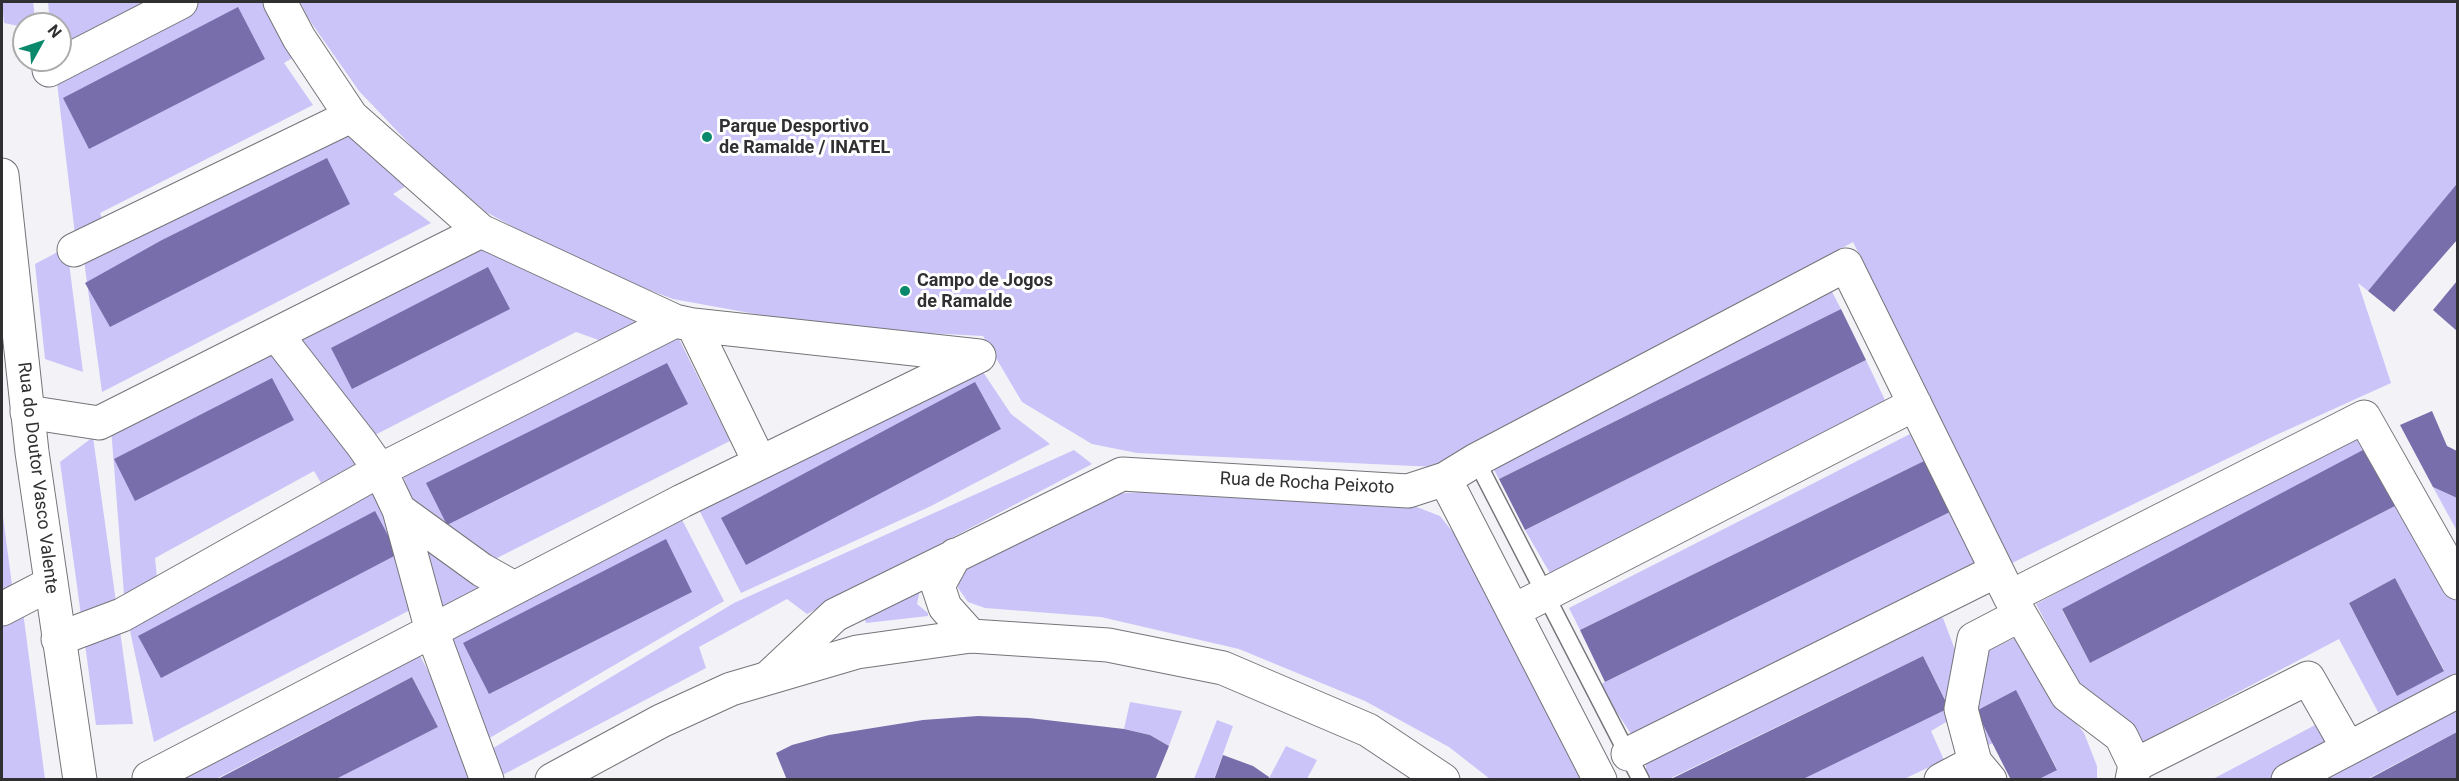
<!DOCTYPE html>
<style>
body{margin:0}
#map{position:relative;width:2459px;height:781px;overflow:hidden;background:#f2f2f7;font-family:Roboto,sans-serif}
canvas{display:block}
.frame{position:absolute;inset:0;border:3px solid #303032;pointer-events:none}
.north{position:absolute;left:12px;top:12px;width:60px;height:60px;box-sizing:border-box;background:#fff;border:2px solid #acacad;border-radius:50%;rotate:50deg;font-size:16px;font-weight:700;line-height:24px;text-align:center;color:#303032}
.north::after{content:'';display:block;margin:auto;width:21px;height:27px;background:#0a886b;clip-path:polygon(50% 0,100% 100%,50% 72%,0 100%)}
</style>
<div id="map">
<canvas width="2459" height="781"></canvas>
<div class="frame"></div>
<div class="north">N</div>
</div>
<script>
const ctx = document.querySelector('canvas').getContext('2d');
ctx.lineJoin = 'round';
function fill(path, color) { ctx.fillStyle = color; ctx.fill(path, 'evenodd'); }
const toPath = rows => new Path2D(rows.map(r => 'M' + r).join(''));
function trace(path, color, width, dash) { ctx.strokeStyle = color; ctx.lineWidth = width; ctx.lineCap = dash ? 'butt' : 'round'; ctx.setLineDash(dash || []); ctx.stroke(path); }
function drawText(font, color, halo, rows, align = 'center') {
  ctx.font = font + ' Roboto,sans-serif'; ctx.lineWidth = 6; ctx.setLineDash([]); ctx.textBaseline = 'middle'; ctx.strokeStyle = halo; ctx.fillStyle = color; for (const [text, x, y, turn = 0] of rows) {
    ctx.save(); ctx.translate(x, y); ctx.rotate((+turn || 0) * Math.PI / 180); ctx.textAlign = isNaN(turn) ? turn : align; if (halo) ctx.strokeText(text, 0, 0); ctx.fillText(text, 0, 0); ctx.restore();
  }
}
const green = toPath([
 [2,2,33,2,36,24,24,24,24,27,4,23],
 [48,2,162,2,60,55,60,24,50,24],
 [196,2,270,2,301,53,284,63,313,105,100,213,106,229,76,243,56,74],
 [300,2,2457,2,2457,186,2368,291,2358,283,2391,383,2274,436,2010,564,1853,242,1436,467,1137,453,1092,444,1022,402,983,336,832,328,673,299,579,263,486,212,419,154,359,91,308,18],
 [347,124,414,181,393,194,431,223,102,392,83,253],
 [480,238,638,313,636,330,610,344,576,332,371,437,289,335],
 [67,247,83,372,45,359,35,264],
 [1830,288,1841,309,1499,479,1488,459],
 [678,337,730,441,487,563,427,521,409,493,400,467],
 [270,345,361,461,321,483,314,471,155,558,158,588,125,607,111,428],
 [1866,360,1892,415,1558,587,1525,530],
 [977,363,1011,414,1050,444,931,506,741,593,695,502],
 [2354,433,2457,583,2457,687,2385,725,2339,639,2128,750,2044,655,2059,647,2036,604],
 [2395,506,2090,663,2062,610,2062,609],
 [2395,578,2444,670,2397,696,2349,603],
 [1910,434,1924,461,1580,630,1569,608],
 [93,437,133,724,96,725,60,462],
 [1074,450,1092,464,807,614,787,599,699,647,706,668,495,779,485,753,734,603],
 [373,480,416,607,154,742,127,617],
 [2433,487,2457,498,2457,531],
 [1174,490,1409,504,1440,516,1464,546,1588,779,1490,779,1449,747,1365,701,1239,649,1101,617,985,608,968,602,958,588,960,574,981,558,1110,494],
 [2,509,12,585,2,590],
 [677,510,724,601,481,743,443,634],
 [1950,512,1977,563,1633,737,1599,685],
 [418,535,495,588,437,619],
 [920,590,917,604,928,613,928,616,866,623,864,618],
 [23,612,45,779,2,780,2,623],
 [1931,617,1943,618,1958,658,1953,718,1931,731,1944,760,1904,779,1801,779,1949,707,1923,656,1669,779,1652,779,1646,772,1646,759],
 [2019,636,2032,646,2067,712,2084,733,2097,766,2097,779,2037,779,2057,769,2016,691,1976,711,1993,743,1978,750,1971,713,1976,675,1984,653],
 [415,646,453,719,473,779,334,779,438,727,412,677,216,779,156,780],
 [1130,702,1182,711,1169,746,1150,735,1124,729],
 [2457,710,2457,732,2367,779,2322,780],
 [1217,720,1233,726,1214,779,1194,779],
 [2319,723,2336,755,2288,779,2211,780],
 [1286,746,1317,760,1307,779,1268,780]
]);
const building = toPath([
 [238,7,265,59,89,149,63,98],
 [327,158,350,204,110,327,85,283,162,240],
 [2456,185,2457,240,2394,312,2368,291],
 [488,267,510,309,352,389,331,348],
 [2457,281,2457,331,2433,310],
 [1841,309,1866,360,1525,530,1499,479],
 [667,363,688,404,447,525,426,483],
 [272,378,294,420,135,501,114,459],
 [975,382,1001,429,746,565,721,518],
 [2432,411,2447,446,2457,451,2457,498,2433,487,2400,425],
 [2363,450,2395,506,2090,663,2062,609],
 [1924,461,1950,512,1605,682,1580,630],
 [375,511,398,554,161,678,138,636],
 [666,539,692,592,489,694,463,643],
 [2395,578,2444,671,2397,696,2349,603],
 [1923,656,1949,708,1801,780,1669,780],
 [412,677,438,727,334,780,216,780],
 [2016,690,2057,770,2037,780,2011,780,1976,711],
 [978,716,1029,718,1124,729,1150,735,1169,746,1155,780,787,780,776,753,792,745,829,735,923,720],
 [2457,732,2457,780,2367,780],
 [1223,755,1253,766,1269,777,1268,780,1214,780]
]);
const service = toPath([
 [1476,460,1641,780]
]);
const minor = toPath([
 [280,2,299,38,351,116,481,231,675,321,693,325,979,356],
 [49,70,181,2],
 [74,250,351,116],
 [693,325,760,463],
 [276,334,361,443,380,470,399,510,432,631,487,780],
 [27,412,99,423,481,231],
 [1445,479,1600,780],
 [399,510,482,570,514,588],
 [955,555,938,586,945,607,971,636],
 [2010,597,2364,417,2458,583],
 [2,609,50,584],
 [1513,611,1915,404],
 [58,639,122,615,380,470,675,321],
 [770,676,835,615,1122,474,1408,491,1445,479,1476,460,1846,265,2010,597,2067,695,2121,736,2135,765,2132,780],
 [1628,754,1996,571],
 [2135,765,2308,678,2348,748],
 [149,778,682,501,979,356],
 [1941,780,1975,762],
 [1990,780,1975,762,1961,709,1974,639,2020,615],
 [2288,780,2458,691]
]);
const tertiary = toPath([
 [2,175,32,452,80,780],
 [552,780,661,721,731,689,857,652,971,636,1108,645,1223,668,1368,730,1443,780]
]);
const markers = [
 [707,137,6,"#0a886b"],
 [905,291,6,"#0a886b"]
];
const poiNames = [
 ["Parque Desportivo",719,127],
 ["de Ramalde / INATEL",719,148],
 ["Campo de Jogos",917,281],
 ["de Ramalde",917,302]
];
const streetNames = [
 ["Rua do Doutor Vasco Valente",37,478,83],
 ["Rua de Rocha Peixoto",1307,484,3]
];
fill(green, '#cbc4f8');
fill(building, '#786eab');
trace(service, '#757579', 19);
trace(minor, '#757579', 35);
trace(tertiary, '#757579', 35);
trace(service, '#fff', 16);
trace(minor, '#fff', 33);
trace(tertiary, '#fff', 33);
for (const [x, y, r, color] of markers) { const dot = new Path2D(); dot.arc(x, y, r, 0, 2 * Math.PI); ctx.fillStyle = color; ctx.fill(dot); trace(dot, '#fff', 2); }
drawText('bold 18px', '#303032', '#fff', poiNames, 'left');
drawText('18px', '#303032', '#fff', streetNames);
</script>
